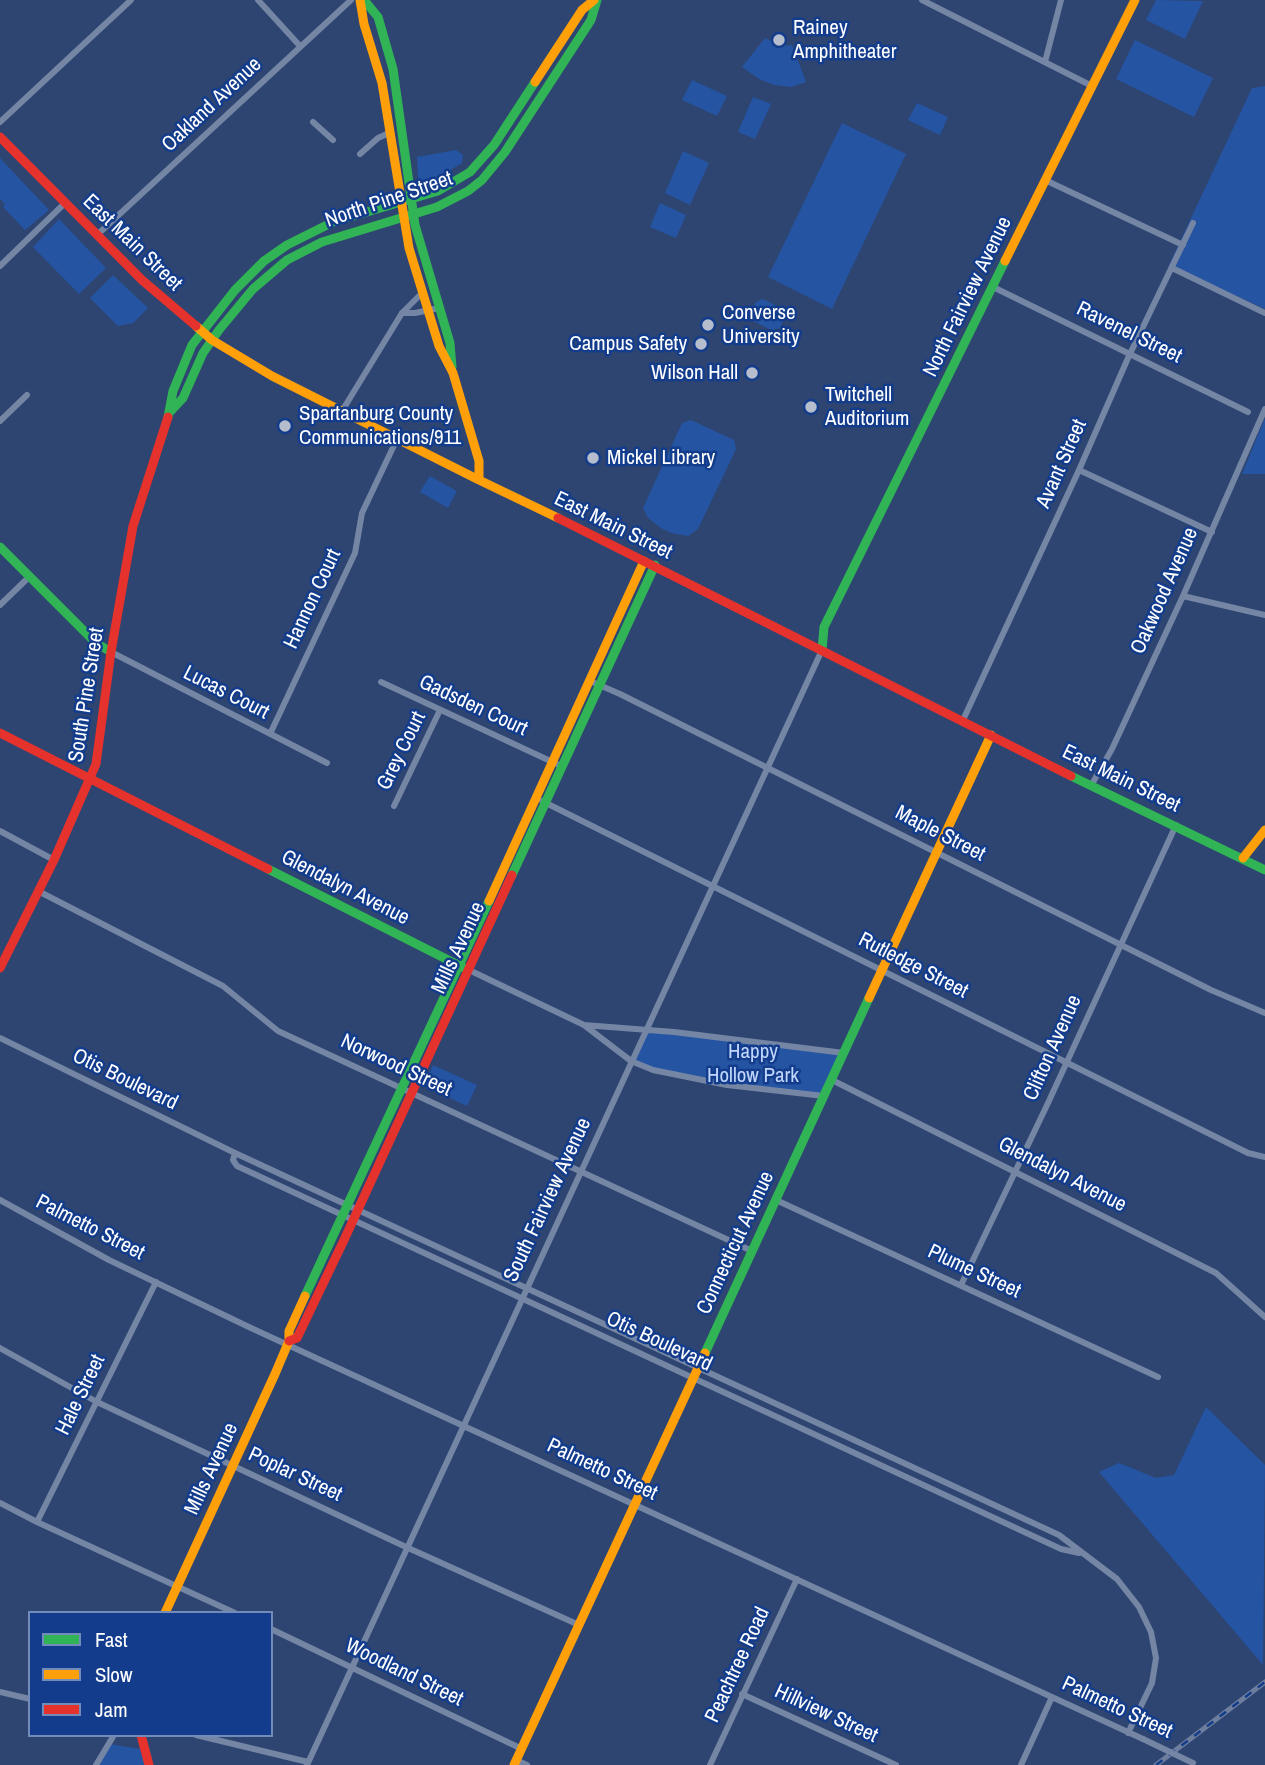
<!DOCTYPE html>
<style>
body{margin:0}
#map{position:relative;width:1265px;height:1765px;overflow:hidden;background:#2e4571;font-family:"Archivo Narrow",sans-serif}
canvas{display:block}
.legend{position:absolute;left:28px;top:1611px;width:245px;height:126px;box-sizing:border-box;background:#133d8c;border:2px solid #718bba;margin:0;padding:9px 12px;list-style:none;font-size:21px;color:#fff}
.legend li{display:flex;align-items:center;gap:14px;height:35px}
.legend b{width:35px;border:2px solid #718bba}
</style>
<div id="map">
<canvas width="1265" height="1765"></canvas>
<ul class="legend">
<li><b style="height:9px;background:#30b455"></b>Fast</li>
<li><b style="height:9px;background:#ff9f0a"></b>Slow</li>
<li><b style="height:9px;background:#e5322d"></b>Jam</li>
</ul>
</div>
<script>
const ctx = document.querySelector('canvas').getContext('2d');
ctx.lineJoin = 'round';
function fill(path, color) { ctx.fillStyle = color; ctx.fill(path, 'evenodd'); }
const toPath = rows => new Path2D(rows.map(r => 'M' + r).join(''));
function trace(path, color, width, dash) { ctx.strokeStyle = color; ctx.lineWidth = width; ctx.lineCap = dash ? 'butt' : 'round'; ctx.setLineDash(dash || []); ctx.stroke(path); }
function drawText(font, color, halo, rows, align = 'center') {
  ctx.font = font + ' "Archivo Narrow",sans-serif'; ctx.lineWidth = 5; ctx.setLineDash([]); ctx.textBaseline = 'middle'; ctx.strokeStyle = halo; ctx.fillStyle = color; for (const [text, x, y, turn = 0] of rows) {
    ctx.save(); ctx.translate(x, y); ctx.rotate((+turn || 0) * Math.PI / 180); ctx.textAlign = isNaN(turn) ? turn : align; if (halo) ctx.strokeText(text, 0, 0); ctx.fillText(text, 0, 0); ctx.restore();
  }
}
const green = toPath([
 [1156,0,1203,1,1185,39,1146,20],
 [765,38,782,46,792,45,806,82,791,87,774,85,759,79,742,67],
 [1135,40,1213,78,1194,117,1116,79],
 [692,80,727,96,717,116,682,100],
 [1265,86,1265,309,1169,265,1252,88],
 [753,97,771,104,755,139,738,132],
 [917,103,948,117,940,135,908,120],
 [842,123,906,154,832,309,768,277],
 [456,150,463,155,462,163,431,182,421,181,418,177,417,157],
 [683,151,709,163,690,205,665,193],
 [0,158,49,210,25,230,3,207,5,204,0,199],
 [660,203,686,215,676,238,650,227],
 [59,219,106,268,79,294,33,247],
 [113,275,148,308,133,323,118,326,90,298],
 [762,299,782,308,785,316,780,328,771,330,753,321,750,312,755,303],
 [1265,418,1265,474,1242,474],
 [691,420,734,440,736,449,698,529,688,536,671,533,661,528,648,518,643,508,682,423],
 [430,476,457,491,448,508,420,492],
 [646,1029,844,1053,824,1096,670,1075,631,1061],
 [433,1065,477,1085,467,1106,424,1086],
 [1206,1407,1265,1465,1263,1665,1099,1472,1119,1463,1156,1478,1174,1475],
 [109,1744,147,1750,149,1765,96,1765]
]);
const street = toPath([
 [258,0,300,46],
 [922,0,1092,86],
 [1045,62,1061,0],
 [0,122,131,0],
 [313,122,333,140],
 [360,154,378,138,389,133],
 [1045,180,1183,245],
 [97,235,351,0],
 [0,266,65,203],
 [1172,268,1265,313],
 [993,287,1248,412],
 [402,313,415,313,439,308],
 [342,411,402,313,422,293],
 [0,421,27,395],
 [1079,470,1212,532],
 [1183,596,1265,615],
 [0,605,29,577],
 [111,652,327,763],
 [590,681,620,694,1211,990,1265,1013],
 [381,682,561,766],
 [963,720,1079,470,1128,358,1193,223],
 [270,734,355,553,362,513,397,439],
 [1092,784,1112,749,1183,596,1265,409],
 [542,801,1248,1153,1265,1157],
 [394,806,440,710],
 [0,831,54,860],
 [38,891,223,986,278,1031,752,1251],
 [469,970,584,1025,631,1061,653,1070,727,1085,824,1096],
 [584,1025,674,1032,844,1053],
 [0,1038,235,1153,1059,1535,1117,1579,1139,1607,1151,1632,1156,1658,1152,1683,1128,1733],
 [832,1080,1216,1273,1265,1317],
 [235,1153,233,1160,237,1166,1061,1549,1079,1553],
 [0,1200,109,1260,251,1328,1143,1739],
 [776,1200,1158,1377],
 [961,1285,1048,1103,1176,825],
 [0,1348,97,1402,406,1547,579,1625],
 [0,1503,37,1522,235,1613],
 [37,1522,156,1282],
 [271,1629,522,1749],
 [0,1692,30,1699],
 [742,1694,896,1765],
 [196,1735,308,1762],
 [516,1760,527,1765],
 [96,1765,114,1735],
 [307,1765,822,650],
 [710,1765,797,1579],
 [1021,1765,1052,1697]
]);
const fast = toPath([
 [364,0,378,17,393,69,415,225,450,343,452,367],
 [169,413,183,398,203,353,219,330,253,289,287,260,322,242,437,207,468,191,482,180,505,152,591,20,597,0],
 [168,417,173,391,192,345,235,290,264,261,287,245,333,222,438,191,470,172,494,145,535,82],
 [0,547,96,643,111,652],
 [822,650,824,627,1005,261],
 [1071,776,1265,870],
 [268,869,464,968],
 [512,875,655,565],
 [305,1296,489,901],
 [705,1353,869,998]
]);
const slow = toPath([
 [360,0,364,24,382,83,409,248,439,346,453,373,479,461,479,480,558,518],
 [535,82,582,10,594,0],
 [1005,261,1135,0],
 [196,326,212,340,272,376,479,480],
 [1243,858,1265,830],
 [489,901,644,561],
 [869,998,991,735],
 [165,1613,275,1374,289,1341,289,1331,305,1296],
 [514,1765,705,1353]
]);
const jam = toPath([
 [0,137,142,280,196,326],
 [558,518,1071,776],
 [0,733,268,869],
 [0,968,54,860,96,764,111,652,133,526,168,417],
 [289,1341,297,1338,344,1240,512,875],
 [141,1735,149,1765]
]);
const rail = toPath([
 [1156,1765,1265,1682]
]);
const streetBridge = toPath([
 [1143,1739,1193,1763]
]);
const markers = [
 [779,40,7,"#b6becd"],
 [708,325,7,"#b6becd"],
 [701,344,7,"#b6becd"],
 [752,373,7,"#b6becd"],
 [811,407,7,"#b6becd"],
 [285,426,7,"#b6becd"],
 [593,458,7,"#b6becd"]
];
const poiNames = [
 ["Rainey",793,28],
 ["Amphitheater",793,52],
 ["Converse",722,313],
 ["University",722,337],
 ["Campus Safety",687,344,"right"],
 ["Wilson Hall",738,373,"right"],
 ["Twitchell",825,395],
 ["Auditorium",825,419],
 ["Spartanburg County",299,414],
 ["Communications/911",299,438],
 ["Mickel Library",607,458]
];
const streetNames = [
 ["Oakland Avenue",212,105,-43],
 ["North Pine Street",389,200,-19],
 ["East Main Street",132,243,44],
 ["North Fairview Avenue",968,297,-64],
 ["Ravenel Street",1129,333,26],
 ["Avant Street",1062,464,-66],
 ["East Main Street",613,526,26],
 ["Oakwood Avenue",1165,591,-66],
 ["Hannon Court",313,599,-65],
 ["Lucas Court",226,693,27],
 ["South Pine Street",87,695,-81],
 ["Gadsden Court",473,706,25],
 ["Grey Court",402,751,-64],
 ["East Main Street",1121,779,26],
 ["Maple Street",940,834,27],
 ["Glendalyn Avenue",345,888,27],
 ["Mills Avenue",459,948,-65],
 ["Rutledge Street",913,966,27],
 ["Clifton Avenue",1053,1048,-66],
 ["Norwood Street",396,1066,25],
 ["Otis Boulevard",125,1080,26],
 ["Glendalyn Avenue",1062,1175,27],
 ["South Fairview Avenue",548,1200,-65],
 ["Palmetto Street",90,1228,27],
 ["Connecticut Avenue",736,1243,-65],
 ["Plume Street",974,1272,25],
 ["Otis Boulevard",659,1342,25],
 ["Hale Street",81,1395,-64],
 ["Mills Avenue",212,1469,-65],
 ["Palmetto Street",602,1470,25],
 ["Poplar Street",295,1475,25],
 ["Peachtree Road",738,1665,-65],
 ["Woodland Street",404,1673,26],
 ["Palmetto Street",1117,1708,25],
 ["Hillview Street",826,1714,25]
];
const parkNames = [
 ["Happy",753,1052],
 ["Hollow Park",753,1076]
];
fill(green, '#2554a3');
trace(street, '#7586a5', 6);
trace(fast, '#30b455', 9);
trace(slow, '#ff9f0a', 9);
trace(jam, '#e5322d', 9);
trace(rail, '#6d7d9c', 5);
trace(rail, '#133d8c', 2.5, [8]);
trace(streetBridge, '#7586a5', 6);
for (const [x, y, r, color] of markers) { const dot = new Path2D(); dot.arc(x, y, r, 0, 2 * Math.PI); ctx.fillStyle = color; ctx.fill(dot); trace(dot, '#133d8c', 2.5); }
drawText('21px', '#fff', '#133d8c', poiNames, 'left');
drawText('21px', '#fff', '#133d8c', streetNames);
drawText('21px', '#c1d7fc', '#133d8c', parkNames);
</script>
